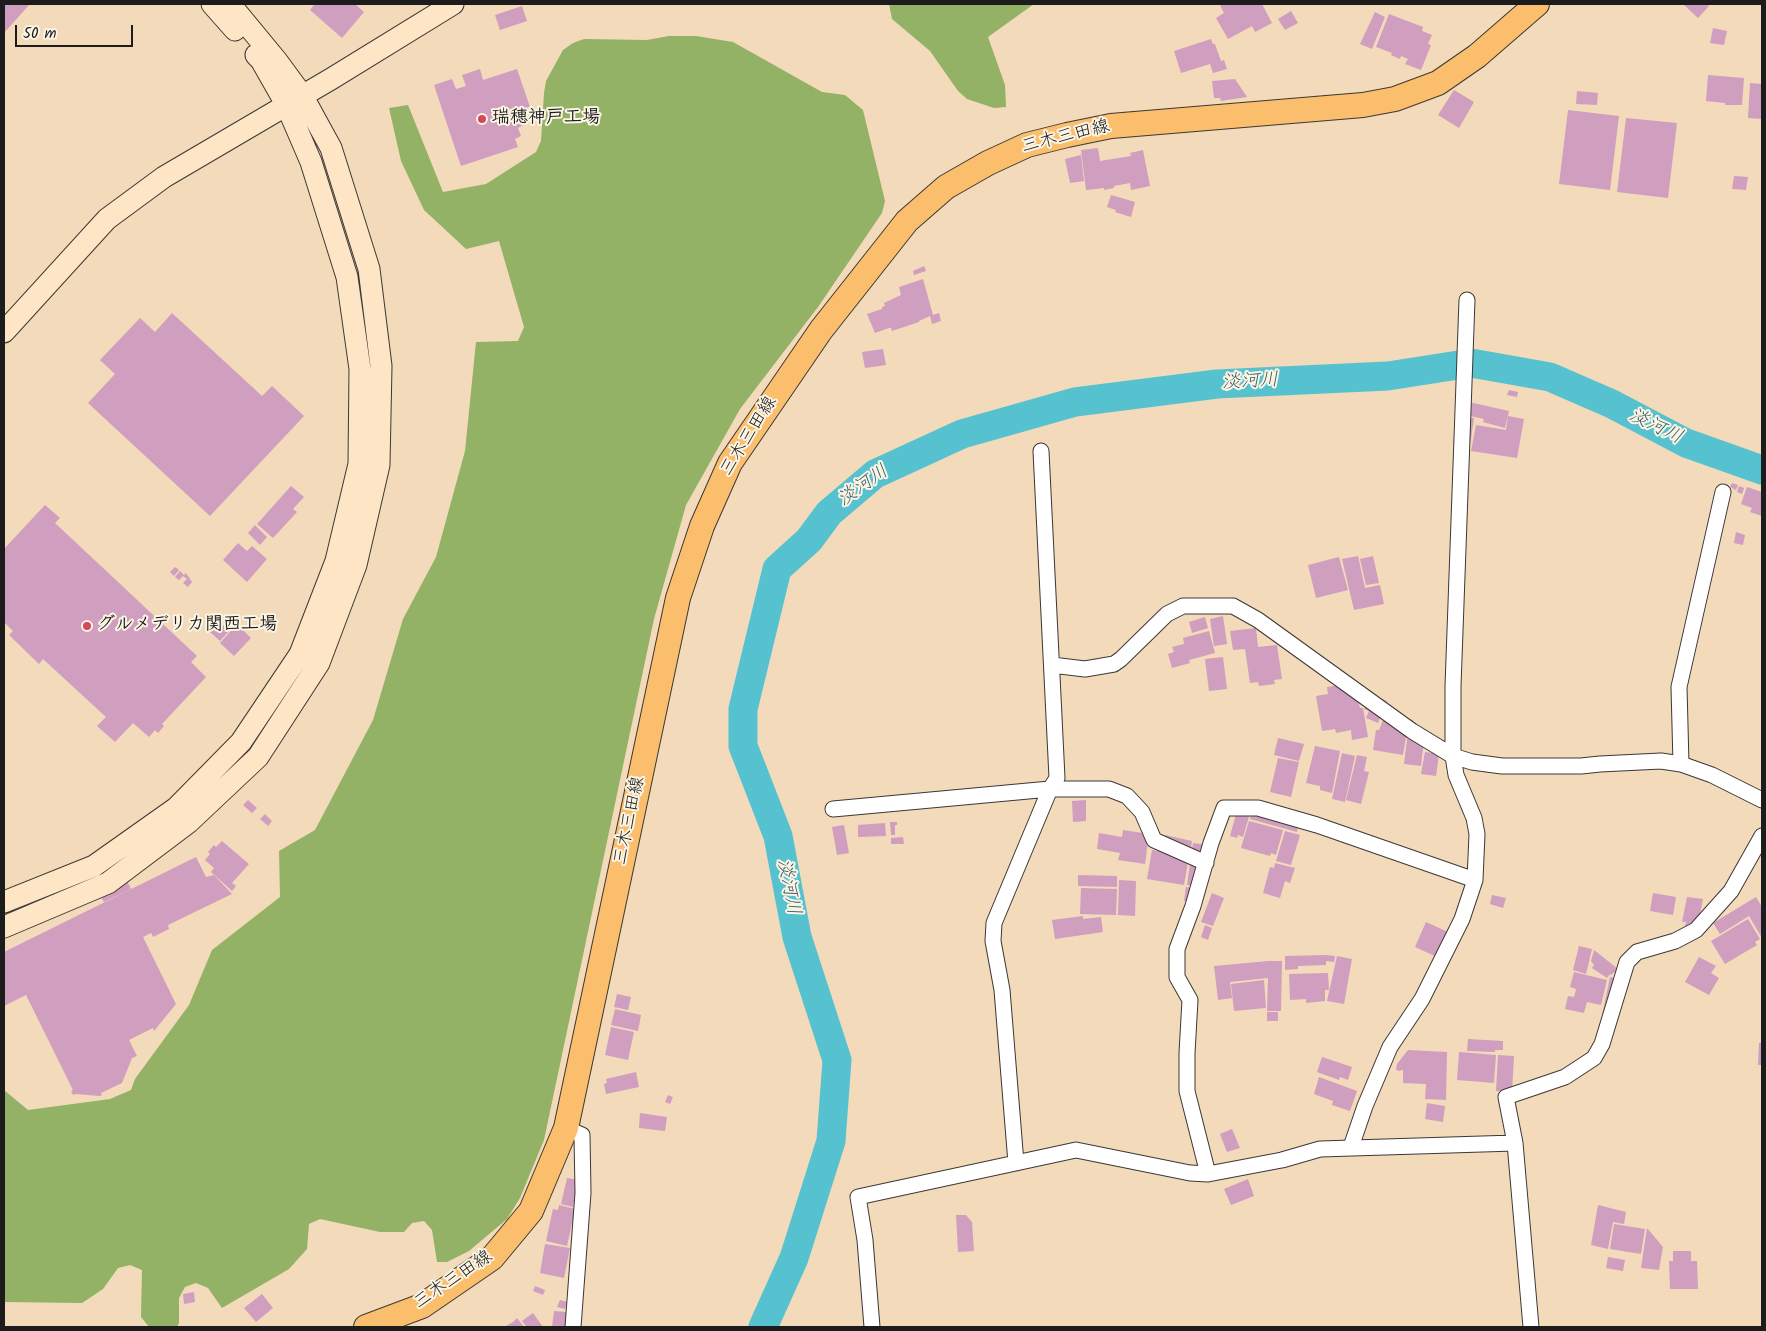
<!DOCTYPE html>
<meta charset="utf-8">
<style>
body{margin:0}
#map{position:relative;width:1766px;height:1331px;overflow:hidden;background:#f2dabb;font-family:Kalam,sans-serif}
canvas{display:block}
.frame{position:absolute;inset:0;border:5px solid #1c1c1c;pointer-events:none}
.scale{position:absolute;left:15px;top:25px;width:118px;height:22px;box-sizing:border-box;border:2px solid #1c1c1c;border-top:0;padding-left:6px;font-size:15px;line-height:18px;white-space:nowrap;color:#1c1c1c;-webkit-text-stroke:4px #fcf5e5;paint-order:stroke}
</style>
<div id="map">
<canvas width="1766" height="1331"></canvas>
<div class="frame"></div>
<div class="scale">50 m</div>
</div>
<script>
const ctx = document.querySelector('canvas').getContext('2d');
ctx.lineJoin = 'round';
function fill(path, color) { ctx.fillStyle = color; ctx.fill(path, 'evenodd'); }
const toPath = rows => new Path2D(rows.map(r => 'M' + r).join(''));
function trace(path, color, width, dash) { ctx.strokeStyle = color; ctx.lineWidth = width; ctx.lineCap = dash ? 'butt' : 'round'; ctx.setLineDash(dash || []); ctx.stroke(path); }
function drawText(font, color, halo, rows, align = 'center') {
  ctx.font = font + ' Kalam,"Klee One",sans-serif'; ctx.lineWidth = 4; ctx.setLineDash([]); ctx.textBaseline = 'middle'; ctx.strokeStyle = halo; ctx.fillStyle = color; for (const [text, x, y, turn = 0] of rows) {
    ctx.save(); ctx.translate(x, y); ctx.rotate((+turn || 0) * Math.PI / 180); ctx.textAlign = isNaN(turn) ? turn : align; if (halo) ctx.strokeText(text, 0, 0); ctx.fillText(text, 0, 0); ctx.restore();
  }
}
const forest = toPath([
 [889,4,1034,4,988,37,1005,85,1006,107,994,108,967,99,958,91,930,51,892,19],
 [669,36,696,36,733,42,822,92,845,95,863,110,885,201,882,213,818,307,740,409,686,505,654,619,544,1140,520,1198,507,1219,469,1251,447,1262,437,1262,432,1230,424,1221,412,1223,404,1232,380,1232,320,1219,309,1224,307,1249,289,1269,222,1308,208,1288,196,1283,185,1287,179,1298,179,1323,177,1327,149,1327,141,1317,142,1270,130,1265,118,1268,103,1289,82,1303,4,1302,4,1090,28,1110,110,1099,131,1090,135,1079,189,1005,212,950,280,897,279,851,315,830,373,720,403,619,436,557,465,451,476,342,518,341,524,327,499,241,466,249,424,210,401,161,389,108,408,105,443,192,486,184,536,152,541,141,544,93,546,81,563,50,573,43,584,39,647,40]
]);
const river = toPath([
 [763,1327,794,1258,831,1141,837,1060,797,937,778,836,743,746,743,709,777,569,809,540,829,513,875,474,962,434,1075,402,1217,384,1388,376,1471,363,1550,377,1612,404,1686,443,1762,470]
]);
const building = toPath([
 [4,4,30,4,4,33],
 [313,4,355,4,364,12,342,38,310,10,314,5],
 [1222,4,1262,4,1272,23,1255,32,1252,26,1228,39,1216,18,1224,13,1220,5],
 [1683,4,1707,4,1709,6,1698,18],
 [522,6,527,21,500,30,495,15],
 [1291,11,1298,23,1285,30,1278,19],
 [1375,12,1385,17,1372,49,1360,44],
 [1389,14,1423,27,1422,31,1432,35,1428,44,1431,45,1421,70,1405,64,1408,59,1401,56,1400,59,1391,55,1392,53,1376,47],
 [1713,28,1727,31,1724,45,1710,43],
 [1211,39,1213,44,1215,44,1221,61,1224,60,1227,69,1213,73,1210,64,1181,73,1174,51],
 [480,69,483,80,517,69,530,107,524,109,527,117,521,119,518,111,517,111,522,126,518,128,521,136,515,139,518,147,461,166,434,85,452,79,456,89,466,86,462,75],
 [1708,75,1744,78,1742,105,1725,105,1725,103,1706,101],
 [1235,79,1247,97,1221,101,1220,98,1214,98,1212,81],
 [1750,83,1762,84,1762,119,1748,118],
 [1454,90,1474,102,1459,128,1438,115],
 [1577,91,1598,93,1597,105,1576,104],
 [1568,110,1619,116,1610,190,1559,184],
 [1626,118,1677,123,1668,198,1617,192],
 [1098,148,1100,161,1131,156,1130,153,1143,150,1150,186,1131,190,1130,183,1114,186,1114,188,1104,190,1104,188,1086,190,1081,150],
 [1081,155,1084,181,1070,183,1065,159],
 [1734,176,1748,177,1746,190,1732,189],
 [1111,195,1135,202,1131,217,1115,212,1116,210,1107,207],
 [924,266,926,271,914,275,913,271],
 [923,279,933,315,939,313,941,321,932,324,930,316,919,321,919,322,892,331,891,328,889,328,875,333,867,314,882,309,882,307,885,306,884,303,901,295,899,287],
 [172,313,262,396,272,386,304,416,210,516,88,403,115,374,100,360,140,318,155,332],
 [883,349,886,365,865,368,862,352],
 [1509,390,1518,392,1517,397,1507,395],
 [1460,400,1509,411,1505,428,1483,422,1484,419,1457,413],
 [1457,415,1474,418,1470,446,1453,444],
 [1508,416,1524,419,1517,458,1471,451,1476,425,1506,430],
 [1732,483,1738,485,1736,490,1730,487],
 [291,486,304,497,293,509,297,512,273,538,257,524],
 [1739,486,1744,488,1742,494,1737,492],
 [1747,487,1762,492,1762,516,1750,512,1752,508,1741,504],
 [45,505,60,518,55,523,197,656,191,662,206,677,162,724,164,726,158,733,155,730,149,737,133,723,115,742,97,726,106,717,43,659,39,664,9,635,13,631,4,622,4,549],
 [255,525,267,537,260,545,248,533],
 [1736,532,1745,535,1743,545,1734,543],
 [238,543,247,551,252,546,267,559,247,582,223,560],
 [1358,556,1365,588,1380,585,1384,604,1354,610,1342,559],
 [1373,556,1379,583,1366,585,1360,559],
 [1339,557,1348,590,1316,598,1308,565],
 [175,567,179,570,174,576,170,572],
 [180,571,184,575,179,580,175,577],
 [186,573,192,582,188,587,183,583,187,579,183,576],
 [1223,616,1227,644,1214,646,1210,619],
 [1205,617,1208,628,1192,633,1189,622],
 [220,622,229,631,220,641,210,632],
 [237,624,251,638,234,656,220,643],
 [1256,628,1258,647,1277,645,1282,679,1274,680,1275,684,1259,686,1258,682,1250,683,1245,649,1233,650,1230,631],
 [1209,631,1215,653,1189,660,1190,663,1172,668,1168,654,1174,652,1172,647,1184,644,1183,638],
 [1223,657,1227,689,1209,691,1205,659],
 [1348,684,1354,688,1356,700,1358,700,1360,708,1363,708,1368,737,1352,740,1351,730,1336,733,1335,729,1322,731,1316,696,1328,694,1327,687],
 [1363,692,1387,701,1378,723,1366,718,1369,711,1364,709,1366,705,1359,703],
 [1388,707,1397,710,1398,718,1413,720,1412,731,1407,731,1403,755,1373,750,1376,730,1379,730],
 [1425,731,1421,766,1404,764,1408,732],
 [1278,738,1304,744,1299,761,1274,755],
 [1315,746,1340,751,1332,793,1320,790,1320,786,1306,783],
 [1425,752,1439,754,1436,776,1421,774],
 [1342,753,1355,756,1345,802,1332,799],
 [1357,755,1367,757,1364,771,1369,772,1361,804,1346,800],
 [1278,758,1299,762,1291,797,1270,792],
 [248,800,257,808,252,813,243,805],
 [1086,800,1086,821,1073,822,1072,801],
 [1238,807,1251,810,1243,837,1238,835,1237,838,1230,836],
 [1253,807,1300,819,1297,832,1250,819],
 [265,814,272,821,268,826,260,819],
 [1249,821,1283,830,1276,855,1271,853,1270,856,1241,848],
 [890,822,897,822,897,825,895,825,895,835,891,835],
 [885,823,886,836,858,837,858,825],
 [844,825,849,853,837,855,832,827],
 [1123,830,1149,834,1145,864,1118,860,1120,853,1097,849,1099,833,1122,837],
 [1285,831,1300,835,1291,865,1276,861],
 [1165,835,1192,841,1190,854,1163,849],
 [903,837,904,844,891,844,891,838],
 [222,841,249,864,232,883,236,886,232,891,211,872,214,868,205,860,210,854,208,852,214,845,216,847],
 [1193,843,1210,845,1206,887,1187,885],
 [1152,850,1189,856,1184,885,1147,879],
 [196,857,206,877,214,875,232,894,168,925,169,929,153,937,151,933,143,937,176,1004,154,1031,153,1028,129,1040,137,1056,132,1058,122,1083,101,1093,102,1095,100,1096,75,1094,73,1095,71,1091,73,1090,26,995,4,1006,4,952],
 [1275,863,1295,868,1290,883,1285,881,1280,898,1263,893,1270,867,1274,868],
 [1078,875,1117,876,1117,887,1078,886],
 [126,879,131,889,104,902,98,892],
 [1119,880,1136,881,1135,916,1118,915],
 [1186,887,1201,889,1198,903,1184,901],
 [1081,888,1117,889,1116,915,1080,914],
 [1212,893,1224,898,1213,926,1201,922],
 [1653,893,1676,897,1673,915,1650,911],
 [1492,895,1506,898,1503,908,1490,904],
 [1687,897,1703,899,1698,924,1693,927,1685,926,1686,922,1682,922],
 [1756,897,1762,907,1762,938,1749,916,1720,934,1713,923],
 [1083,916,1083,919,1101,917,1103,932,1055,939,1052,920],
 [1748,919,1760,939,1755,942,1757,945,1725,964,1711,941],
 [1426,922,1448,932,1437,957,1415,947],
 [1205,925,1212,928,1208,940,1201,937],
 [1579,946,1592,949,1586,974,1573,970],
 [1594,950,1618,969,1611,975,1610,974,1607,978,1592,968,1594,965,1591,961],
 [1325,955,1335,956,1334,962,1326,961,1326,965,1298,966,1298,969,1285,970,1285,956],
 [1337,956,1352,959,1344,1004,1327,1001],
 [1699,957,1716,966,1711,973,1719,978,1709,995,1685,982],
 [1268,961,1282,961,1281,1011,1267,1011,1268,978,1230,982,1232,998,1218,1000,1214,966],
 [1574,972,1607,980,1601,1005,1587,1002,1584,1013,1565,1009,1568,996,1574,997,1576,989,1570,987],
 [1328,973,1329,990,1325,990,1325,1001,1306,1003,1306,999,1290,1000,1289,974],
 [1610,977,1622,980,1613,1024,1601,1021],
 [1264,980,1266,1008,1234,1011,1231,984],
 [617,994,631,997,628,1010,614,1007],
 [615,1009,641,1015,638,1031,611,1025],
 [1267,1012,1278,1012,1278,1021,1267,1021],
 [611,1027,634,1032,628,1060,605,1055],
 [1468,1039,1503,1041,1503,1050,1495,1050,1495,1052,1467,1051],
 [1759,1043,1762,1043,1762,1065,1758,1065],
 [1408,1050,1447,1052,1446,1100,1425,1099,1426,1084,1403,1083,1403,1070,1401,1070,1400,1071,1396,1070,1397,1064],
 [1459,1052,1496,1055,1494,1083,1457,1080],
 [1498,1055,1514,1056,1512,1092,1496,1091],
 [1322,1057,1352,1067,1348,1080,1340,1077,1339,1080,1317,1072],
 [636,1072,639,1087,606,1094,604,1084,607,1083,606,1079],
 [1319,1077,1357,1091,1350,1111,1332,1105,1333,1101,1314,1094],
 [668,1095,673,1097,670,1104,665,1102],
 [1427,1103,1445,1106,1443,1122,1425,1119],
 [640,1113,667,1117,665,1131,639,1128],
 [1232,1129,1240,1148,1227,1152,1220,1134],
 [567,1178,578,1180,573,1207,561,1204],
 [1248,1179,1254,1196,1231,1205,1224,1189],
 [559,1205,575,1209,567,1246,546,1241,553,1209,558,1210],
 [1598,1205,1626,1212,1624,1224,1613,1222,1608,1249,1591,1245],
 [956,1215,966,1215,972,1222,974,1251,958,1252],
 [1614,1224,1645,1229,1641,1254,1610,1249],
 [1647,1228,1663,1247,1659,1270,1641,1268],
 [545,1244,570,1248,564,1278,540,1273],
 [1673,1251,1691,1251,1691,1261,1697,1261,1698,1289,1670,1289,1669,1261,1673,1261],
 [1608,1257,1625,1260,1623,1271,1606,1268],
 [535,1286,545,1290,543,1295,533,1291],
 [194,1292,195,1302,184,1304,183,1294],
 [262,1294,273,1308,256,1322,244,1308],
 [560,1300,567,1302,565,1309,557,1307],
 [554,1311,567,1312,565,1327,552,1327],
 [533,1313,543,1327,527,1327,522,1321],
 [517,1318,524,1327,504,1327,513,1322]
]);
const street = toPath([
 [1052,665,1085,669,1114,664,1121,659,1167,614,1183,606,1233,606,1258,620,1412,731,1453,756,1472,762,1502,766,1581,766,1600,764,1661,761,1681,764,1712,775,1762,800],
 [1681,764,1679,687,1723,492],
 [833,809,1050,789,1109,789,1127,796,1142,812,1154,840,1206,863],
 [566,1128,582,1135,583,1193,573,1327],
 [1351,1147,1365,1106,1390,1047,1422,999,1462,919,1475,880,1477,834,1474,818,1456,775,1453,756,1453,686,1467,300],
 [1016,1163,1002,990,993,941,994,923,1050,789,1057,778,1041,451],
 [1208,1174,1187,1091,1187,1053,1190,1000,1177,977,1177,949,1193,906,1211,843,1224,808,1258,808,1317,825,1475,880],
 [872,1327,865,1240,858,1197,1076,1150,1190,1173,1208,1174,1282,1160,1320,1149,1515,1143],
 [1531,1327,1515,1143,1506,1097,1565,1077,1594,1058,1602,1044,1627,962,1637,952,1675,941,1696,930,1731,891,1762,836]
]);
const secondary = toPath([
 [212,4,235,30],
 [4,332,107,219,164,177,331,79,453,4],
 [4,902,94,866,176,808,241,742,300,654,336,561,359,464,360,369,347,277,311,162,286,104,261,60,256,55],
 [4,927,108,883,189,822,258,757,319,663,356,565,379,465,381,366,369,269,331,148,302,95,277,61,230,4]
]);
const primary = toPath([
 [366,1327,422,1306,492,1258,531,1211,566,1128,678,598,702,526,730,463,821,330,907,221,946,187,988,163,1027,145,1067,135,1111,126,1363,105,1395,99,1438,83,1477,56,1537,4]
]);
const markers = [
 [482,119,5,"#d1495b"],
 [87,626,5,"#d1495b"]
];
const poiNames = [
 ["瑞穂神戸工場",492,119],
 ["グルメデリカ関西工場",97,626]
];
const streetNames = [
 ["三木三田線",1066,138,-14],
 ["三木三田線",750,437,-58],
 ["三木三田線",631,821,-78],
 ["三木三田線",454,1281,-34]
];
const waterNames = [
 ["淡河川",1250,383,-3],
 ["淡河川",1655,428,26],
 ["淡河川",864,487,-35],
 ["淡河川",787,887,79]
];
fill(forest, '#93b266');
trace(river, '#56c2cf', 29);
fill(building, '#d09ebe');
trace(street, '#3c3834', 17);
trace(secondary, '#3c3834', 23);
trace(primary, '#3c3834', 26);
trace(street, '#fff', 15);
trace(secondary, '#fde5c5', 21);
trace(primary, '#fabe6d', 24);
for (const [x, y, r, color] of markers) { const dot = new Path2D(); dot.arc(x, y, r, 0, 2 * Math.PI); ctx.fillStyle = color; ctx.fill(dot); trace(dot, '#fcf5e5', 2); }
drawText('bold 18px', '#1c1c1c', '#fcf5e5', poiNames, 'left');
drawText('18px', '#1c1c1c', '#fcf5e5', streetNames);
drawText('italic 19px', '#335e64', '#fcf5e5', waterNames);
</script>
